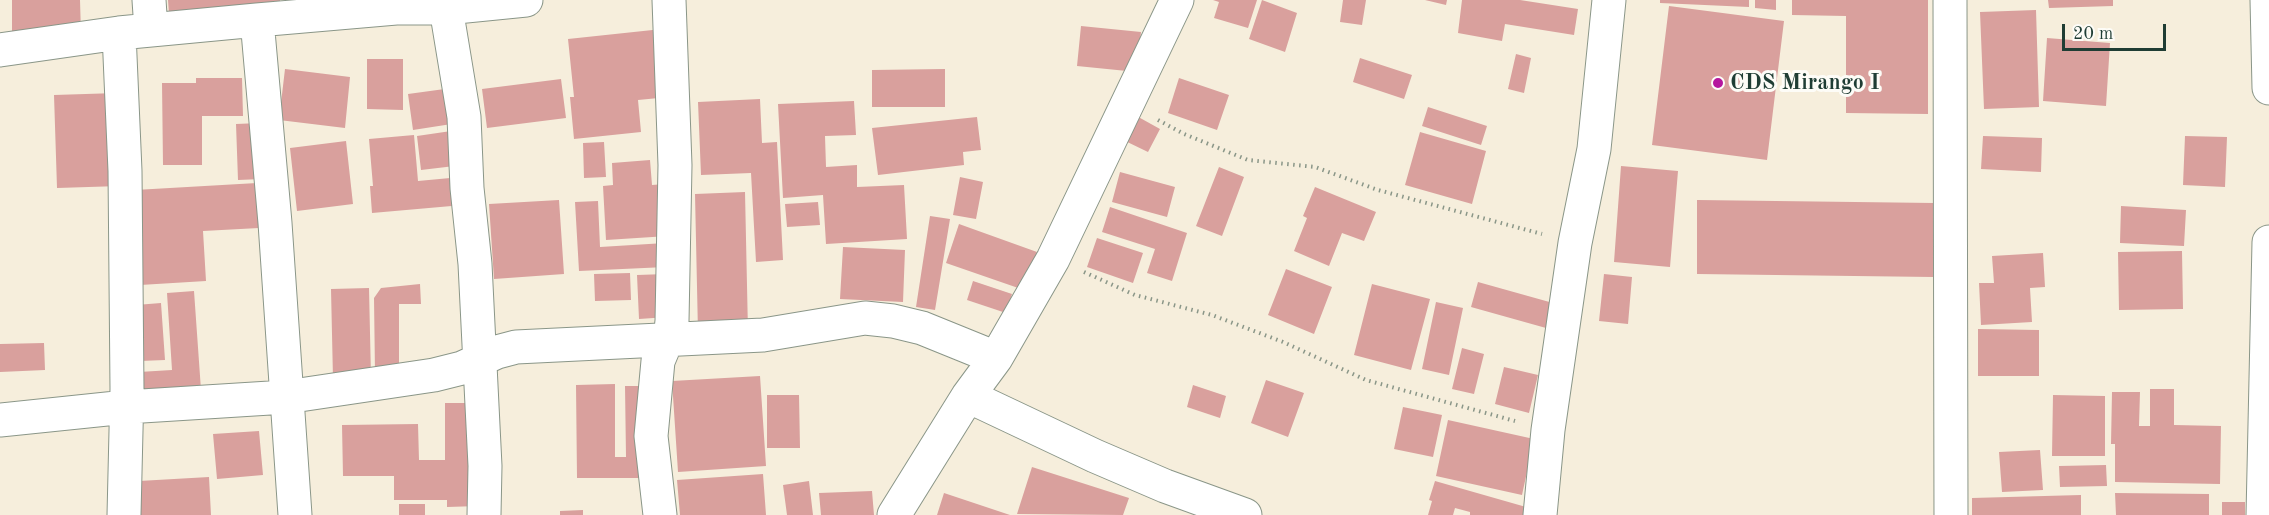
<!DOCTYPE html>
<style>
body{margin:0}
#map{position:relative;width:2269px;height:515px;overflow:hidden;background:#f6eedc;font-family:"Old Standard TT",serif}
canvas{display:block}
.scale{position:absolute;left:2062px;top:24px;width:104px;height:27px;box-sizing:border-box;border:3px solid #1f3d34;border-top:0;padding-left:8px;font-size:18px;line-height:21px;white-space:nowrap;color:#1f3d34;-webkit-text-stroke:4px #fdfcf7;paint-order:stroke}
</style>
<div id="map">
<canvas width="2269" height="515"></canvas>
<div class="scale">20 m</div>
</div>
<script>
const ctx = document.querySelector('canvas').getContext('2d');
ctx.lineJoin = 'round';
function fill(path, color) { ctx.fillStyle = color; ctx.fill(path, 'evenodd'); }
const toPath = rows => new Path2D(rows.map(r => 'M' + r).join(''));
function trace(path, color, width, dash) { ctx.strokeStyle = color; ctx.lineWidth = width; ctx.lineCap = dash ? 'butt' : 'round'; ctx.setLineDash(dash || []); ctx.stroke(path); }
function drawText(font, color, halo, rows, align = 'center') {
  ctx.font = font + ' "Old Standard TT",serif'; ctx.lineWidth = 6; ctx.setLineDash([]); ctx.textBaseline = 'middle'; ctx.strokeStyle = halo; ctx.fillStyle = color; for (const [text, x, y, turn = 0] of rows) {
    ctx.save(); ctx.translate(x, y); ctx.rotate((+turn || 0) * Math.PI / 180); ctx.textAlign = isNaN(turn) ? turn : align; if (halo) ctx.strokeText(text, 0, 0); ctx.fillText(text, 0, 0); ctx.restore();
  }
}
const building = toPath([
 [12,0,80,0,81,34,12,36],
 [168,0,280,0,280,5,169,14],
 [1213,0,1257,0,1248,28,1214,18,1219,2],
 [1262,0,1297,13,1285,52,1249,39],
 [1343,0,1366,0,1362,25,1340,22],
 [1425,0,1447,0,1446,5],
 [1462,0,1520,0,1578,9,1574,35,1505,24,1502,41,1458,33],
 [1660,0,1749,0,1749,7,1660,3],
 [1755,0,1776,0,1776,10,1755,8],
 [1792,0,1928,0,1928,114,1846,113,1846,16,1792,15],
 [2048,0,2113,0,2113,6,2049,8],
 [1669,6,1784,21,1767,160,1652,145],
 [2036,10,2039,107,1984,109,1980,12],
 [1081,26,1141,32,1137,72,1077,66],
 [662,29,669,97,638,100,641,132,574,139,570,97,574,97,568,39],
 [2047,38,2110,43,2106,106,2043,101],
 [1516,54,1531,58,1524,93,1508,89],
 [1360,58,1412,75,1404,99,1353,82],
 [367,59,403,59,403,110,367,109],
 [285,69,350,77,345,128,279,120],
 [945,69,945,107,872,107,872,70],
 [196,78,242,78,243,116,202,116,202,165,163,165,162,83,196,83],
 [1179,78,1229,95,1217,130,1168,113],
 [561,79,566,118,487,128,482,89],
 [452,88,458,123,413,130,408,94],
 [117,93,120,186,57,188,54,95],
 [760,99,762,143,777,142,783,260,756,262,751,173,701,175,698,102],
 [854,101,856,135,825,136,826,167,857,165,857,187,904,185,907,239,826,244,823,195,783,198,778,104],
 [1428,107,1487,126,1481,145,1422,126],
 [1133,114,1160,129,1148,152,1119,138],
 [977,117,981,150,963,152,964,165,878,175,872,128],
 [260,123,262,179,238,180,236,124],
 [458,130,463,165,421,170,417,136],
 [1420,132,1486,151,1472,204,1405,185],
 [414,135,418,181,461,177,463,205,372,213,370,186,373,186,369,139],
 [1983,136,2042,138,2041,172,1981,169],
 [2185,136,2227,137,2225,187,2183,185],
 [346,141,353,204,297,211,290,148],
 [604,142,606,177,584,178,583,143],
 [650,160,652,185,665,184,668,236,606,240,603,186,613,185,612,163],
 [1621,166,1678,171,1670,267,1614,262],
 [1219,167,1244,177,1222,236,1196,226],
 [1120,172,1175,187,1167,217,1112,202],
 [960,177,983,182,976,219,953,215],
 [257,183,259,228,203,231,206,281,140,285,135,190],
 [1315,187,1376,212,1364,241,1342,233,1329,266,1294,251,1307,218,1303,216],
 [745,192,748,332,698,333,695,194],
 [559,200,564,274,494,279,489,204],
 [1697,200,1934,203,1933,277,1697,274],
 [598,201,600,247,665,243,666,267,579,271,575,202],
 [818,202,820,225,787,227,785,204],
 [2121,206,2186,210,2184,246,2120,243],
 [1110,207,1187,233,1172,281,1147,273,1155,249,1102,232],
 [930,216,950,219,935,310,916,307],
 [959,224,1037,252,1024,290,946,263],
 [1097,238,1143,253,1133,283,1087,267],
 [843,247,905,250,903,302,840,299],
 [2182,251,2183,309,2119,310,2118,252],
 [2043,253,2045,287,2030,288,2032,322,1981,325,1979,283,1994,283,1992,256],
 [1286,269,1332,287,1314,334,1268,315],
 [630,273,631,300,595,301,594,274],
 [666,274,668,317,639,319,637,275],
 [1604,274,1632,277,1628,324,1599,321],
 [973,281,1012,294,1006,313,967,300],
 [1478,282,1553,303,1546,328,1471,307],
 [420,284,421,304,399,304,399,374,375,373,374,298,381,288],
 [1372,284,1430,299,1411,370,1354,355],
 [369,288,371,378,333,379,331,289],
 [194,291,201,390,140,394,139,372,172,370,167,293],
 [1436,302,1463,308,1449,375,1422,369],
 [161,303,165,360,140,361,136,305],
 [1978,329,2039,330,2039,376,1978,376],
 [44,343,45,370,0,372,0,344],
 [1462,348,1484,354,1474,394,1452,389],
 [1504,367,1538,375,1529,413,1495,404],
 [760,376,766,466,678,472,672,381],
 [1266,380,1304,393,1288,437,1251,423],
 [615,384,615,457,626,457,625,386,642,386,643,478,577,478,576,385],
 [1193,385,1226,396,1220,418,1187,407],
 [2150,389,2174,389,2174,425,2221,426,2220,484,2115,482,2115,444,2111,444,2112,392,2140,392,2139,426,2150,426],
 [767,395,799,395,800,448,767,448],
 [2053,395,2105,396,2105,456,2052,456],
 [445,403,477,403,479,506,447,507,447,500,394,500,394,476,343,476,342,425,418,424,419,460,445,460],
 [1403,407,1442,415,1433,457,1394,449],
 [1448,420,1534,439,1522,495,1436,476],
 [259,431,263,475,217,479,213,434],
 [2040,450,2043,490,2002,492,1999,452],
 [2106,465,2107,486,2060,487,2059,466],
 [1032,467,1129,498,1123,515,1017,514],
 [763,474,766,515,680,515,677,480],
 [209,477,211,515,141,515,139,481],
 [809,481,813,515,787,515,783,485],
 [1435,481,1526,507,1524,515,1470,515,1470,512,1455,508,1453,515,1428,515,1432,501,1429,500],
 [872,491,874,515,821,515,819,493],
 [944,493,1010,515,937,515],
 [2115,493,2209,494,2209,515,2116,515],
 [2081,495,2081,515,1972,515,1972,498],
 [2222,502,2245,502,2245,515,2222,515],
 [399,504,425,504,425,515,399,515],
 [583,510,583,515,560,515,560,511]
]);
const path = toPath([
 [1158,120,1184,134,1248,160,1315,167,1378,190,1542,234],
 [1084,272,1135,295,1212,315,1283,342,1366,380,1515,421]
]);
const street = toPath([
 [149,0,151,30],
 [1950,0,1951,515],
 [2267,0,2269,88],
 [446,8,464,117,467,188,475,264,485,466,484,515],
 [257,20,275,223,295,515],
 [119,33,125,171,127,389,124,515],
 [0,50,119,33,257,20,396,8,446,8,526,0],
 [968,396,1095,456,1165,486,1245,515],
 [0,420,126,407,286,397,434,375,462,368,497,352,516,347,763,335,865,318,893,321,922,328,996,358],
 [660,515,651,436,658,361,671,330,672,321,675,165,669,0],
 [894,515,968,396,996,358,1053,259,1177,0],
 [1540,515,1548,430,1575,243,1594,149,1609,0],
 [2263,515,2269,242]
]);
const markers = [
 [1718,83,6,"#b5179e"]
];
const poiNames = [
 ["CDS Mirango I",1730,83]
];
fill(building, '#d9a09d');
trace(street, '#8a9688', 35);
trace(path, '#8a9688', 4, [1.5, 4.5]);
trace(street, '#fff', 33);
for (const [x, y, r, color] of markers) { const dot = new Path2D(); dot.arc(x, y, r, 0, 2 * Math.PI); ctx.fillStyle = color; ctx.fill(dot); trace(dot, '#fdfcf7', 2); }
drawText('bold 22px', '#1f3d34', '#fdfcf7', poiNames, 'left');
</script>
